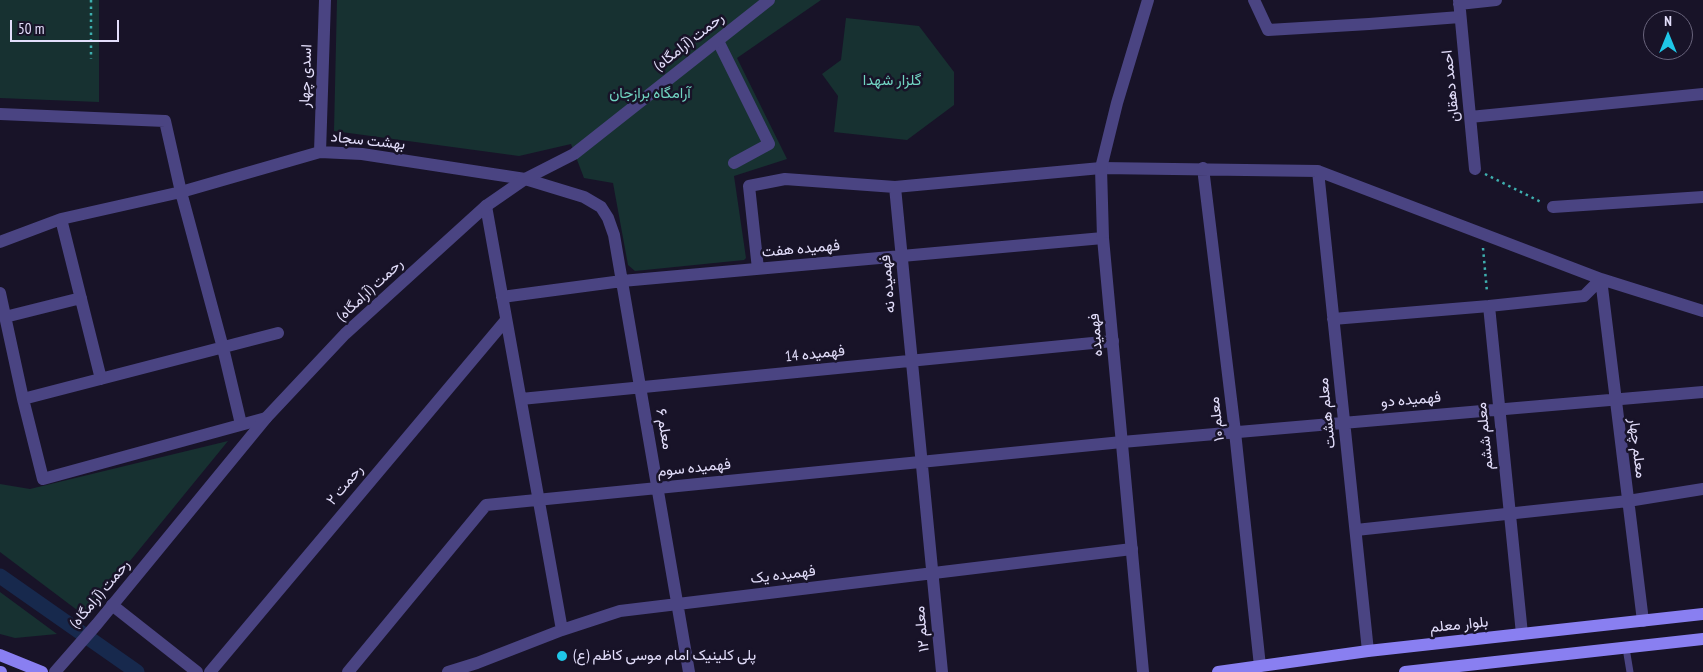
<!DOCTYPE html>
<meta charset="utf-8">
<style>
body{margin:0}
#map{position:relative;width:1703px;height:672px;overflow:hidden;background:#181328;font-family:"PT Sans Narrow",sans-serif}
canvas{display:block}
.north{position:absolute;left:1643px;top:10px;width:50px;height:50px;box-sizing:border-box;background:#181328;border:1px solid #69647c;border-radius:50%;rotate:0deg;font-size:14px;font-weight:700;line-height:20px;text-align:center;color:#e3defb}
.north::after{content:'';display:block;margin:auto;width:18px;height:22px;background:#1fc6e7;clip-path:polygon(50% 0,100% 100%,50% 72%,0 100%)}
.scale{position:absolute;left:10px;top:20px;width:109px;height:22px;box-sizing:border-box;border:2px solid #e3defb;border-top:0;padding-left:6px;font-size:15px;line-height:18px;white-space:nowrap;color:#e3defb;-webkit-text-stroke:4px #181328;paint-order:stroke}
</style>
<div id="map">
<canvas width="1703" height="672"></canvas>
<div class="north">N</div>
<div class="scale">50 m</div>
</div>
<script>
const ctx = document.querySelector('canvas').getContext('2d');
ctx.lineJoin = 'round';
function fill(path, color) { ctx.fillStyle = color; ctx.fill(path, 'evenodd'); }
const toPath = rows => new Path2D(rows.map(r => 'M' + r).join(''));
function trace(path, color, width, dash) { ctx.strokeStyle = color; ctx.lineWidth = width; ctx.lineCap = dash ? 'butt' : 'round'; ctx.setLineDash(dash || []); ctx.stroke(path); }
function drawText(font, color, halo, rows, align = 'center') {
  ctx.font = font + ' "PT Sans Narrow",Vazirmatn,sans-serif'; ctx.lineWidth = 5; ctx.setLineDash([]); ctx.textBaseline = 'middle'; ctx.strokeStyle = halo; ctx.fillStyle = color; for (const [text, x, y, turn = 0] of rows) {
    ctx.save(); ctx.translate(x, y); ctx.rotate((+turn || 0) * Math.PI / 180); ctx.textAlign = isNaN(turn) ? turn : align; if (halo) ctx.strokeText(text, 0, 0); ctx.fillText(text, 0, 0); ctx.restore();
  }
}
const green = toPath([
 [0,0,99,0,99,102,0,98],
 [337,0,821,0,737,58,787,159,734,176,746,258,744,260,635,271,628,265,613,183,584,178,571,144,519,156,334,131],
 [846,18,919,26,954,72,954,105,907,140,834,132,838,96,822,74,841,60],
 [228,441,85,616,0,552,0,484,30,489],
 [0,592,57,634,15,638,0,634]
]);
const canal = toPath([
 [0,576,137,672]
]);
const path = toPath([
 [91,0,91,59],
 [1485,174,1541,202],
 [1483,248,1487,292]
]);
const service = toPath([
 [1626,648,1630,672]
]);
const minor = toPath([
 [1254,0,1268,30,1369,24,1460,17],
 [1459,0,1475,169],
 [1459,4,1496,0],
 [718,41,769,144,734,163],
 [0,114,165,121,181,192,223,348,241,424],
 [1470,117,1703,94],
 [320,152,325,0],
 [1203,168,1235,432,1260,666],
 [1318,171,1368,651],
 [486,206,562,630],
 [1553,207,1703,197],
 [61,219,101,379],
 [0,242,61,219,181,192,320,152,362,154,525,179,584,197,601,207,608,218,614,235,689,672],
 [758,269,749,186,785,179,895,187],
 [1601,279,1643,621],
 [0,293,23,399,43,479,266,418],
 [502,297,622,281,1103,238],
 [1489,306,1522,634],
 [5,317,81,298],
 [1333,319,1489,306,1584,296,1601,279],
 [23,399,278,333],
 [521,399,1113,341],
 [1356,530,1628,501,1703,489],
 [112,605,197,672],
 [210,672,506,320],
 [348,672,486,505,1122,442,1703,392],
 [448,672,477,663,562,630,620,611,1132,549],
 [942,672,895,187,1101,168,1318,171,1601,279,1703,311]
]);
const tertiary = toPath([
 [55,672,97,624,266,418,345,334,486,206,525,179,574,154,769,0],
 [1143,672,1103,238,1101,168,1117,103,1148,0]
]);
const secondary = toPath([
 [0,655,42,672],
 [0,672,1,672],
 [1218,672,1368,651,1703,614],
 [1405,672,1703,639]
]);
const markers = [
 [562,656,6,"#1fc6e7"]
];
const streetNames = [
 ["رحمت (آرامگاه)",689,42,-38],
 ["اسدی چهار",306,76,-88],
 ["احمد دهقان",1451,86,-96],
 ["بهشت سجاد",368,141,6],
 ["فهمیده هفت",801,249,-5],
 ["فهمیده نه",888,284,-95],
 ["رحمت (آرامگاه)",370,290,-43],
 ["فهمیده",1096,335,-95],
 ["فهمیده 14",815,354,-6],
 ["فهمیده دو",1411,400,-5],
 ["معلم هشت",1327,413,-96],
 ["معلم ۱۰",1217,419,-97],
 ["معلم ۶",664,429,80],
 ["معلم ششم",1485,436,-96],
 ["معلم چهار",1637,448,83],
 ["فهمیده سوم",694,468,-6],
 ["رحمت ۲",345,485,-50],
 ["فهمیده یک",783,575,-7],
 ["رحمت (آرامگاه)",100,594,-50],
 ["بلوار معلم",1459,625,-6],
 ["معلم ۱۲",922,629,-96]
];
const parkNames = [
 ["گلزار شهدا",892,81],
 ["آرامگاه برازجان",650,94]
];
const poiNames = [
 ["پلی کلینیک امام موسی کاظم (ع)",573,656]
];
fill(green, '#173131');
trace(canal, '#17294d', 15);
trace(path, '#3eafaf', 2.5, [2.5, 4]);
trace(service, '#4a4482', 7);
trace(minor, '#4a4482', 12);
trace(tertiary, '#4a4482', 12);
trace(secondary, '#897ff1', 12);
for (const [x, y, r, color] of markers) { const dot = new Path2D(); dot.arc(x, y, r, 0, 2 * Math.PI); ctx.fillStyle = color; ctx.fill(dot); trace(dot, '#181328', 2); }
drawText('15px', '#e3defb', '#181328', streetNames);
drawText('15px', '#71d5c2', '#181328', parkNames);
drawText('15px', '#e3defb', '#181328', poiNames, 'left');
</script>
